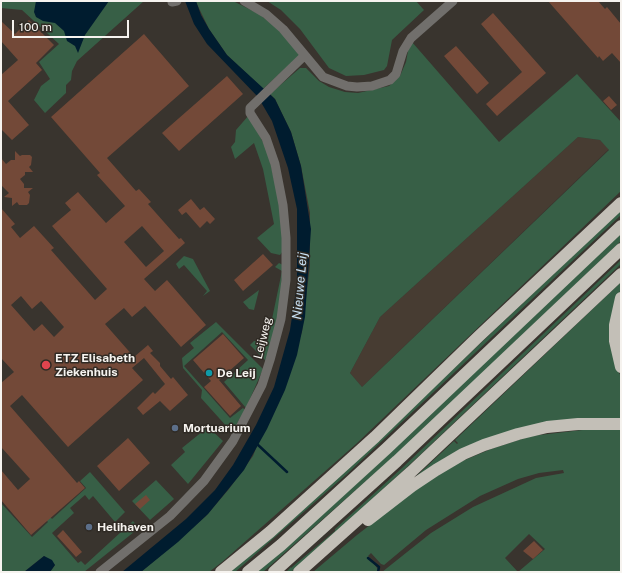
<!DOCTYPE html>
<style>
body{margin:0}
#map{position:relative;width:622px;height:573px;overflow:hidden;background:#39342e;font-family:"Public Sans",sans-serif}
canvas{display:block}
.frame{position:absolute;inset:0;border:2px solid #f6f3ef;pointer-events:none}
.scale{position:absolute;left:12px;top:20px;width:117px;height:18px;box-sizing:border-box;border:2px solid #f6f3ef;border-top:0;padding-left:5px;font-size:12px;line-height:14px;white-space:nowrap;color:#f6f3ef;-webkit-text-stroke:3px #2f2a24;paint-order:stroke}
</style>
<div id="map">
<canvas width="622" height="573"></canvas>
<div class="frame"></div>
<div class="scale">100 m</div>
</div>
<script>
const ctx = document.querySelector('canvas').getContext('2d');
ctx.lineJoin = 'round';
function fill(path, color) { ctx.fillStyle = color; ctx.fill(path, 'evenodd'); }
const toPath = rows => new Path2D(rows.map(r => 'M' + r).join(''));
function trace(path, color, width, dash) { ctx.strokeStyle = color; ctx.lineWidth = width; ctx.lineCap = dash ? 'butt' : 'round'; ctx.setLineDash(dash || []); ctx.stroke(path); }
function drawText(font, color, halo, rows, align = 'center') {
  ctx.font = font + ' "Public Sans",sans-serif'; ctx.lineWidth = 3; ctx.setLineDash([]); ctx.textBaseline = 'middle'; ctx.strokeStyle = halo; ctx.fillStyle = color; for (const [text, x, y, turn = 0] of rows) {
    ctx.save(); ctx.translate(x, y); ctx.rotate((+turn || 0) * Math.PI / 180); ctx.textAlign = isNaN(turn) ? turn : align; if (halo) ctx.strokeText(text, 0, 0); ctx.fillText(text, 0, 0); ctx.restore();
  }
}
const built = toPath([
 [578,137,600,140,609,149,362,387,350,373,380,317]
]);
const green = toPath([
 [1,1,144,1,77,61,72,71,71,80,66,85,66,93,45,113,34,100,41,86,50,79,39,62,59,44,22,10,1,8],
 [233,1,259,14,278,29,300,55,263,89,227,55,209,29,196,2],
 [267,1,416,1,424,10,392,40,387,66,384,70,364,75,346,76,329,68,300,29,281,10],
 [412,42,499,142,577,74,621,122,621,191,356,444,222,562,209,572,141,572,206,516,229,489,253,456,302,332,310,265,310,213,301,166,291,132,275,99,270,94,300,68,306,68,319,81,329,87,345,92,358,93,389,86,400,76,406,62,408,51],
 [578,137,600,140,609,150,362,387,350,373,380,317],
 [249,115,268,152,281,210,283,251,280,255,271,253,257,238,274,224,263,169,254,143,235,159,231,147,235,142,236,130],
 [621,210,621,215,347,474,242,566,235,572,230,572,368,450],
 [621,234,621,241,400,451,271,565,263,572,256,572],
 [184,256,193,259,210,291,203,296,207,291,184,265,179,269,176,264],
 [621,260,621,264,419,456,318,549,291,572,286,572,291,567,292,568,292,567,335,531,335,529,402,468],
 [279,263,283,265,279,316,266,361,250,345,254,341,267,343,282,271,275,267],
 [621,282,621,289,616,300,619,373,621,376,621,421,535,427,410,482,454,441,457,444,458,443,455,440],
 [259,290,254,310,249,309,243,302],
 [216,322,263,369,246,408,224,382,248,360,222,332,184,366,230,418,243,408,245,410,235,427,228,428,201,398,202,390,183,368,182,358,194,348,190,343],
 [208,427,223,441,188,484,171,465,185,452,182,448],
 [591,429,621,430,621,572,382,572,431,533,473,507,536,478,564,473,563,470,539,473,518,479,480,496,426,530,384,565,381,564,371,553,368,556,380,572,313,572,357,535,419,487,460,462,491,449,531,436],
 [529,534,545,549,518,572,505,558],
 [90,472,125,512,115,522,93,496,89,500,85,495,70,508,74,513,52,533,78,563,81,561,85,565,133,521,139,528,84,572,50,572,55,565,44,556,24,572,1,572,1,503,32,537,48,522,33,506,37,502,52,519,86,488,80,481],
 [156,480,174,499,150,520,132,501]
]);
const water = toPath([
 [36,1,109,1,85,35,78,53,75,46,67,41,64,31,55,23,43,21,36,17,34,12],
 [185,1,196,1,201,15,209,29,227,55,275,99,291,132,301,166,311,229,305,317,297,355,285,390,267,429,244,470,208,514,178,542,141,572,122,572,186,519,215,490,233,465,256,425,274,387,290,330,297,284,297,209,288,168,272,121,258,97,207,44,194,24],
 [44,556,52,560,55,565,50,572,24,572]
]);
const stream = toPath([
 [257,444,287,472],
 [368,558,379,567,378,572]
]);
const building = toPath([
 [548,1,598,1,605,9,607,7,621,24,621,63,612,53,603,61,599,56,598,58],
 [493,13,546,73,497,116,486,104,522,72,481,24],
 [29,20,54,45,36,63,42,70,8,101,29,125,12,140,1,129,1,75,18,60,1,41,1,21,15,34],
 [144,34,189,86,107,158,136,191,139,189,151,202,148,204,179,239,181,238,185,243,144,279,155,291,167,280,206,325,181,347,145,306,132,317,124,308,105,324,134,357,148,345,153,351,150,353,160,363,160,366,171,379,173,377,188,395,170,411,160,401,143,415,137,408,153,392,155,394,165,384,144,358,132,368,143,380,68,447,22,395,10,406,77,483,79,481,85,488,31,535,1,500,1,470,18,490,30,479,1,447,1,383,14,372,1,358,1,208,15,224,11,227,20,238,34,226,54,248,51,250,95,300,107,289,52,226,71,210,65,203,78,192,106,223,125,206,97,175,100,173,51,117],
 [142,226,164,251,146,267,124,242],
 [21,296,32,309,41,301,64,327,54,337,42,324,34,331,11,305],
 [456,46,489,83,477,94,444,56],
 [227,76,243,94,179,151,162,133],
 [609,96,617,105,611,110,603,101],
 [15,151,20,156,22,155,30,155,32,157,31,165,29,167,33,172,25,172,25,175,20,179,24,184,24,188,33,188,28,192,30,195,29,203,27,205,19,205,17,202,12,206,12,198,4,197,9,193,1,185,1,158,6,164,11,160,15,160],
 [191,199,200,210,204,207,215,219,210,224,207,221,200,228,186,212,182,215,178,210],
 [263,254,273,265,243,291,234,280],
 [223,334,244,358,219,380,241,406,230,416,204,387,211,381,193,360],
 [128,438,150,463,119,491,97,466],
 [146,495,150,500,140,509,135,504],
 [63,530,82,552,76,557,57,536],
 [534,541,543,550,533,559,523,551]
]);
const street = toPath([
 [244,1,266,14,283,29,323,77,347,86,357,87,372,86,390,80,396,74,403,51,411,38,453,1],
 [172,2,177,1],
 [100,572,170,516,204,481,233,441,262,385,270,360,281,319,286,280,286,238,283,205,275,164,266,138,250,113,250,108,304,56]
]);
const highway = toPath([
 [621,298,615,325,615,341,621,367],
 [368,520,412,486,436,470,463,454,484,445,518,434,547,427,578,424,621,424],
 [221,572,270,532,375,437,478,337,621,203],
 [248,572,281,545,386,449,621,226],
 [274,572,397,461,621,249],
 [299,572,411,472,621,274]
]);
const markers = [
 [46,365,5,"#e0444e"],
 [209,373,4,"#0f9aa8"],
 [175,428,4,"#5c6f8a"],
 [89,527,4,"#5c6f8a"]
];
const streetNames = [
 ["Leijweg",263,338,-76]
];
const poiNames = [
 ["ETZ Elisabeth",55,358],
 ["Ziekenhuis",55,372],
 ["De Leij",217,373],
 ["Mortuarium",183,428],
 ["Helihaven",97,527]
];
const waterNames = [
 ["Nieuwe Leij",300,286,-85]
];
fill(built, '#473c32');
fill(green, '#375f46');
fill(water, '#001c2f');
trace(stream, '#001c2f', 2.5);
fill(building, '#734938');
trace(street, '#716f6c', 9);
trace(highway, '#c3bfb7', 12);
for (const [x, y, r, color] of markers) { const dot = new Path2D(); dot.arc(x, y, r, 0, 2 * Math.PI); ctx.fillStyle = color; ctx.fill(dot); trace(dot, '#2f2a24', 1.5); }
drawText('12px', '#f6f3ef', '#2f2a24', streetNames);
drawText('bold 12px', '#f6f3ef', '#2f2a24', poiNames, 'left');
drawText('italic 13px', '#cbe4f8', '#2f2a24', waterNames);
</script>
